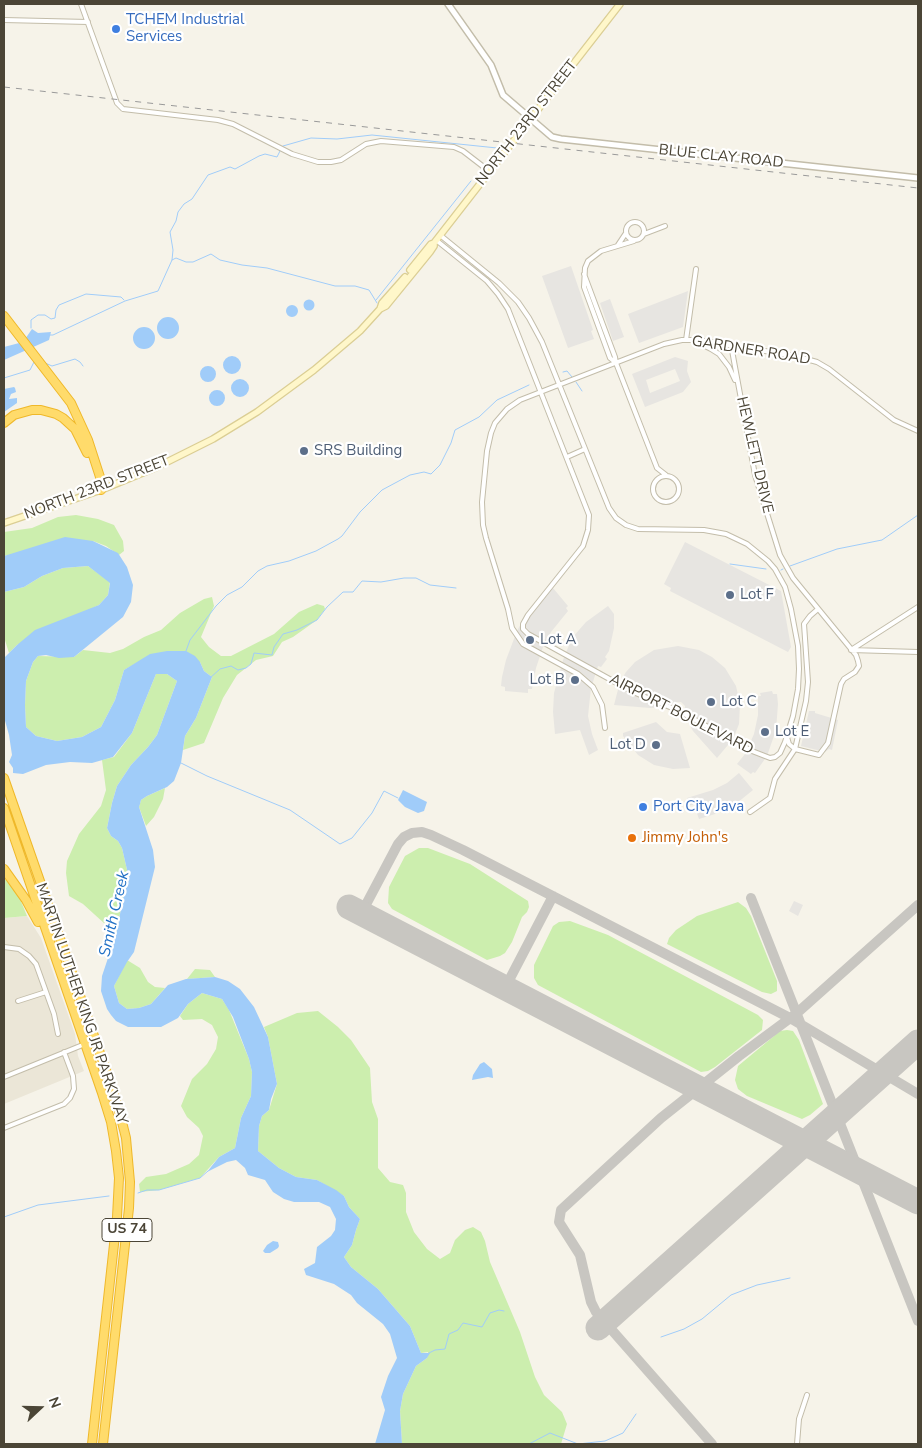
<!DOCTYPE html>
<style>
body{margin:0}
#map{position:relative;width:922px;height:1448px;overflow:hidden;background:#f6f3e9;font-family:"Nunito Sans",sans-serif}
canvas{display:block}
.frame{position:absolute;inset:0;border:5px solid #4b4536;pointer-events:none}
.north{position:absolute;left:15px;top:1383px;width:50px;height:50px;-webkit-text-stroke:4px #fff;paint-order:stroke;rotate:69deg;font-size:14px;font-weight:700;line-height:20px;text-align:center;color:#4b4536}
.north::after{content:'';display:block;margin:auto;width:18px;height:22px;background:#4b4536;clip-path:polygon(50% 0,100% 100%,50% 72%,0 100%)}
</style>
<div id="map">
<canvas width="922" height="1448"></canvas>
<div class="frame"></div>
<div class="north">N</div>
</div>
<script>
const ctx = document.querySelector('canvas').getContext('2d');
ctx.lineJoin = 'round';
function fill(path, color) { ctx.fillStyle = color; ctx.fill(path, 'evenodd'); }
const toPath = rows => new Path2D(rows.map(r => 'M' + r).join(''));
function trace(path, color, width, dash) { ctx.strokeStyle = color; ctx.lineWidth = width; ctx.lineCap = dash ? 'butt' : 'round'; ctx.setLineDash(dash || []); ctx.stroke(path); }
function drawText(font, color, halo, rows, align = 'center') {
  ctx.font = font + ' "Nunito Sans",sans-serif'; ctx.lineWidth = 4.5; ctx.setLineDash([]); ctx.textBaseline = 'middle'; ctx.strokeStyle = halo; ctx.fillStyle = color; for (const [text, x, y, turn = 0] of rows) {
    ctx.save(); ctx.translate(x, y); ctx.rotate((+turn || 0) * Math.PI / 180); ctx.textAlign = isNaN(turn) ? turn : align; if (halo) ctx.strokeText(text, 0, 0); ctx.fillText(text, 0, 0); ctx.restore();
  }
}
const residential = toPath([
 [27,916,41,938,75,1034,78,1056,84,1071,4,1104,4,918]
]);
const green = toPath([
 [76,515,98,519,114,525,123,541,124,551,119,555,106,546,93,541,4,556,4,532,32,528,58,517],
 [88,566,110,582,108,595,99,605,17,645,9,653,4,637,4,592,24,587,42,576,63,568],
 [212,597,214,606,201,637,209,647,221,656,231,656,274,634,299,612,317,604,324,606,325,609,317,620,293,637,282,642,273,656,256,660,237,675,223,698,204,743,183,750,185,736,196,718,212,677,204,671,200,662,135,664,124,670,115,700,101,727,82,737,57,741,36,736,26,727,25,705,26,681,33,662,38,656,74,657,83,650,110,653,123,649,144,637,161,630,180,613,204,599],
 [156,674,167,674,177,681,157,735,148,747,131,765,117,786,112,803,107,828,111,836,118,841,122,848,128,874,116,934,83,904,69,896,66,873,67,861,79,834,101,806,106,790,102,760,114,757,132,733],
 [165,788,163,799,154,817,146,826,139,807,141,800,147,796],
 [419,848,428,848,470,864,528,901,529,907,527,912,522,917,512,942,505,953,500,956,487,960,392,909,388,903,389,887,405,856],
 [4,878,18,894,27,916,4,918],
 [738,902,746,908,751,916,777,981,777,991,771,994,762,992,667,944,669,938,676,930,697,916],
 [570,921,608,935,758,1015,763,1020,762,1030,715,1067,708,1071,701,1072,538,985,534,978,534,965,553,926,559,922],
 [127,960,140,968,148,982,155,987,165,988,151,1004,139,1008,127,1009,119,1003,114,986],
 [195,969,210,970,215,977,187,979],
 [202,993,222,999,229,1010,249,1059,252,1072,251,1096,241,1118,235,1148,219,1157,200,1178,159,1190,140,1192,139,1184,146,1177,166,1174,189,1164,199,1155,203,1136,199,1128,187,1117,181,1106,192,1079,207,1064,216,1049,218,1037,212,1025,202,1019,183,1020,180,1016,188,1004],
 [318,1011,338,1027,351,1040,370,1068,372,1102,378,1119,378,1168,390,1182,403,1185,406,1193,406,1212,414,1232,427,1249,440,1259,450,1253,455,1240,465,1230,473,1227,481,1232,485,1241,490,1262,520,1332,535,1377,544,1395,562,1412,567,1424,561,1444,402,1444,400,1411,403,1394,416,1366,427,1358,428,1352,421,1353,410,1326,378,1289,351,1267,344,1257,352,1245,356,1230,360,1219,349,1207,344,1196,317,1180,296,1177,279,1168,258,1151,259,1126,262,1116,269,1110,277,1084,268,1037,264,1027,297,1013],
 [787,1030,793,1031,799,1040,823,1104,810,1115,802,1119,747,1096,738,1089,735,1080,738,1066,780,1031]
]);
const parking = toPath([
 [571,266,593,330,591,331,594,339,568,348,542,276],
 [688,291,683,327,639,343,628,314],
 [610,299,624,337,613,341,600,303],
 [675,357,688,361,687,371,691,382,683,392,645,407,632,374],
 [675,369,680,381,650,393,646,380],
 [685,542,781,591,791,647,788,652,670,591,671,588,664,584],
 [553,588,568,606,566,608,568,611,551,632,543,647,536,668,532,689,528,689,528,693,505,691,505,687,501,686,502,677,506,660,517,631,527,612,542,594,547,589,550,591],
 [608,606,614,614,614,628,609,651,605,657,607,659,601,667,598,666,591,688,588,716,592,734,598,750,589,755,580,730,555,734,553,712,554,693,563,660,572,638,586,622],
 [678,646,699,650,712,657,725,668,736,686,740,704,739,724,733,739,717,758,693,731,684,715,685,706,681,702,674,702,669,707,650,708,614,705,620,682,626,672,635,662,654,650],
 [772,691,773,694,777,694,778,704,776,730,767,756,755,773,753,772,751,774,737,764,745,754,754,734,758,715,758,696,761,696,760,693],
 [809,711,815,711,815,713,838,720,832,750,829,749,825,752,801,746],
 [656,722,667,732,680,734,690,768,673,769,654,765,638,755,623,736,623,733],
 [739,773,753,790,737,803,715,814,699,819,694,805,685,806,684,801,687,800,687,798,713,790,727,783],
 [794,901,803,905,798,916,789,911]
]);
const water = toPath([
 '303.5 305a5.5 5.5 0 1 1 11 0a5.5 5.5 0 1 1-11 0Z',
 '286 311a6 6 0 1 1 12 0a6 6 0 1 1-12 0Z',
 '157 328a11 11 0 1 1 22 0a11 11 0 1 1-22 0Z',
 '133 338a11 11 0 1 1 22 0a11 11 0 1 1-22 0Z',
 [32,329,38,333,51,332,49,340,4,360,4,347,23,342],
 '223 365a9 9 0 1 1 18 0a9 9 0 1 1-18 0Z',
 '200 374a8 8 0 1 1 16 0a8 8 0 1 1-16 0Z',
 '231 388a9 9 0 1 1 18 0a9 9 0 1 1-18 0Z',
 [14,387,15,388,16,392,11,394,9,399,17,398,17,403,4,412,4,389],
 '209 398a8 8 0 1 1 16 0a8 8 0 1 1-16 0Z',
 [65,537,93,541,118,553,127,567,133,585,131,602,123,617,74,657,59,658,46,655,38,656,33,662,26,681,25,705,26,727,36,736,57,741,82,737,101,727,115,700,124,670,150,654,167,651,186,651,195,656,200,662,204,671,212,677,196,718,185,736,181,763,174,781,167,787,147,796,141,800,140,804,139,807,153,850,155,867,134,952,127,962,114,986,119,1003,127,1009,139,1008,151,1004,168,985,186,979,215,977,228,981,240,989,254,1007,268,1037,277,1084,271,1099,269,1110,262,1116,259,1126,258,1151,279,1168,296,1177,317,1180,336,1190,344,1196,349,1207,360,1219,356,1230,352,1245,344,1257,351,1267,378,1289,410,1326,421,1353,430,1353,427,1358,416,1366,403,1394,400,1411,402,1444,375,1444,385,1410,381,1397,388,1376,397,1358,390,1334,383,1324,357,1303,351,1295,334,1284,306,1275,304,1269,315,1263,317,1247,331,1236,335,1230,336,1219,330,1207,319,1202,294,1202,284,1199,273,1192,265,1180,248,1175,245,1168,236,1160,227,1162,207,1172,219,1157,235,1148,241,1118,251,1096,252,1072,249,1059,233,1017,222,999,202,993,188,1004,178,1018,161,1027,128,1027,116,1021,111,1015,107,1009,101,991,102,976,116,934,128,874,122,848,118,841,111,836,107,828,112,803,117,786,131,765,148,747,157,735,177,681,167,674,156,674,132,733,113,757,92,763,70,762,46,765,23,774,13,773,13,768,9,762,12,755,9,735,4,717,4,658,17,645,35,630,99,605,108,595,110,583,88,566,63,568,42,576,24,587,4,592,4,556],
 [403,790,427,802,424,811,418,813,405,807,398,800],
 [484,1062,492,1069,493,1078,488,1077,472,1080,473,1075,480,1064],
 [273,1241,278,1242,279,1246,278,1248,270,1253,265,1253,263,1251,267,1245]
]);
const stream = toPath([
 [283,146,311,138,337,139,372,135,497,148],
 [172,260,176,258,186,262,193,262,211,254,220,260,242,265,267,268,335,286,355,286,369,290,377,303],
 [376,300,471,181],
 [31,328,31,320,38,315,45,315,51,319,55,318,56,310,59,305,86,294,121,297,124,300],
 [50,335,53,335,125,301,158,291,172,260,173,250,170,232,176,221,178,212,184,204,192,199,208,175,230,167,235,169,259,156,265,154,277,157,280,151],
 [43,362,52,366,75,359,80,362,83,366],
 [563,372,567,371,572,377],
 [4,378,30,370,34,362],
 [576,382,582,391],
 [730,564,766,569],
 [790,566,837,549,882,540,918,515],
 [781,570,783,569],
 [186,651,190,640,216,606,227,595,242,587,258,571,267,566,289,561,316,551,338,539,342,536,360,512,382,490,410,475,424,472,431,474,440,465,451,443,455,430,479,417,497,400,529,385],
 [210,678,220,669,231,666,238,670,246,668,251,664,254,653,272,655,274,647,283,634,297,630,317,620,327,607,343,592,353,592,362,581,381,582,404,578,416,578,430,585,456,588],
 [181,763,207,776,290,810,340,844,352,838,372,813,384,791,398,798],
 [138,1193,147,1190,159,1190,200,1178,208,1171],
 [4,1217,38,1205,109,1196],
 [661,1337,684,1329,702,1319,731,1295,757,1285,790,1278],
 [429,1353,435,1350,445,1349,449,1334,458,1330,463,1323,482,1327,490,1313,499,1310,504,1311],
 [529,1444,550,1433,578,1444,605,1441,623,1433,636,1414]
]);
const taxiway = toPath([
 [751,898,918,1321],
 [361,914,398,844,404,837,412,833,422,832,431,835,463,850,790,1018,918,1094],
 [505,988,553,896],
 [712,1444,596,1312,591,1302,580,1255,559,1222,561,1210,661,1118,739,1056,797,1013,918,905]
]);
const runway = toPath([
 [349,907,918,1202],
 [598,1328,918,1042]
]);
const minor = toPath([
 [81,4,117,103,123,109,218,120,233,124,292,154,318,162,331,162,341,160,366,144,381,141,454,147,463,151,489,171],
 [4,20,88,22],
 '626 231a9 9 0 1 1 18 0a9 9 0 1 1-18 0Z',
 [644,234,665,226],
 [436,240,487,281,498,294,508,309,589,515,588,530,583,546,528,615,523,624,523,629,528,634,633,692,677,710,752,751,770,758,775,757,780,753,785,742,793,716,798,689,799,669,798,646,791,609,785,587,775,569,768,561,747,544,726,534,704,530,638,529,626,525,616,518,609,508,542,342,529,318,518,302,499,283,440,235],
 [618,245,626,233],
 [584,274,615,357,616,363,657,468,666,475],
 [686,340,696,269],
 [695,341,711,349,719,354,729,367,735,380],
 [731,345,755,475,780,555,793,578,856,655,858,661,859,666,855,672,844,679,841,684,828,743,819,755,795,749,789,744,787,737],
 [616,363,610,358,584,287,585,268,588,261,601,251,634,241],
 [567,457,585,449],
 '653 489a13 13 0 1 1 26 0a13 13 0 1 1-26 0Z',
 [851,650,918,607],
 [851,650,918,652],
 [605,728,602,705,593,687,578,674,523,644,512,628,508,609,486,538,483,525,482,502,487,451,491,433,495,423,507,409,520,400,664,344,682,340,699,340,795,356,817,362,829,369,894,420,918,431],
 [750,812,770,798,775,779,795,749,806,701,808,682,804,624,810,616,818,609],
 [4,947,19,949,29,956,36,964,54,1014,58,1034],
 [18,1001,46,992],
 [4,1077,85,1044],
 [4,1128,64,1104,70,1098,74,1089,73,1076,64,1052],
 [797,1444,799,1419,807,1395]
]);
const tertiary = toPath([
 [448,4,491,65,503,95,552,137,561,139,918,178]
]);
const secondary = toPath([
 [410,270,431,244,434,243,620,4],
 [380,309,382,303,405,277],
 [4,523,101,490,157,467,213,439,257,412,314,370,360,331,380,309,386,306,430,252,434,246,434,243]
]);
const motorway = toPath([
 [4,316,71,403,88,440,100,477,101,490],
 [4,423,14,415,32,410,41,410,56,414,63,418,75,429,87,453],
 [4,778,109,1079,120,1114,126,1138,130,1182,129,1208,103,1444],
 [4,808,102,1093,111,1122,116,1151,119,1178,117,1217,92,1444],
 [4,869,26,900,38,922]
]);
const rail = toPath([
 [4,87,918,188]
]);
const markers = [
 [116,29,5,"#3f7fe0"],
 [304,451,5,"#5c6f8a"],
 [730,595,5,"#5c6f8a"],
 [530,640,5,"#5c6f8a"],
 [575,680,5,"#5c6f8a"],
 [711,702,5,"#5c6f8a"],
 [765,732,5,"#5c6f8a"],
 [656,745,5,"#5c6f8a"],
 [643,807,5,"#3f7fe0"],
 [632,838,5,"#e8710a"]
];
const shields = [
 [127,1230,50]
];
const shieldNames = [
 ["US 74",127,1230]
];
const shopNames = [
 ["TCHEM Industrial",126,20],
 ["Services",126,37],
 ["Port City Java",653,807]
];
const streetNames = [
 ["NORTH 23RD STREET",527,123,-52],
 ["BLUE CLAY ROAD",721,157,6],
 ["GARDNER ROAD",751,351,9],
 ["HEWLETT DRIVE",754,455,77],
 ["NORTH 23RD STREET",97,488,-21],
 ["AIRPORT BOULEVARD",681,715,27],
 ["MARTIN LUTHER KING JR PARKWAY",81,1004,71]
];
const serviceNames = [
 ["SRS Building",314,451],
 ["Lot F",740,595],
 ["Lot A",540,640],
 ["Lot B",565,680,"right"],
 ["Lot C",721,702],
 ["Lot E",775,732],
 ["Lot D",646,745,"right"]
];
const foodNames = [
 ["Jimmy John's",642,838]
];
const waterNames = [
 ["Smith Creek",115,914,-77]
];
fill(residential, '#ebe6d7');
fill(green, '#cceeae');
fill(parking, '#e7e5e1');
fill(water, '#a0ccf9');
trace(stream, '#a0ccf9', 1);
trace(taxiway, '#c8c6c1', 10);
trace(runway, '#c8c6c1', 25);
trace(minor, '#c3bdaa', 6);
trace(tertiary, '#c3bdaa', 8);
trace(secondary, '#dbce94', 8);
trace(motorway, '#efb82a', 10);
trace(minor, '#fff', 4);
trace(tertiary, '#fff', 5);
trace(secondary, '#fff7ca', 5.5);
trace(motorway, '#ffdb6b', 8);
trace(rail, '#999', 1, [6, 6]);
for (const [x, y, r, color] of markers) { const dot = new Path2D(); dot.arc(x, y, r, 0, 2 * Math.PI); ctx.fillStyle = color; ctx.fill(dot); trace(dot, '#fff', 2); }
for (const [x, y, w] of shields) { const box = new Path2D(); box.roundRect(x - w / 2, y - 11.5, w, 23, 4); ctx.fillStyle = '#fff'; ctx.fill(box); trace(box, '#4b4536', 1); }
drawText('bold 14px', '#4b4536', null, shieldNames);
drawText('15px', '#366cbe', '#fff', shopNames, 'left');
drawText('15px', '#4b4536', '#fff', streetNames);
drawText('15px', '#4e5e75', '#fff', serviceNames, 'left');
drawText('15px', '#c56008', '#fff', foodNames, 'left');
drawText('italic 16px', '#2271c5', '#fff', waterNames);
</script>
